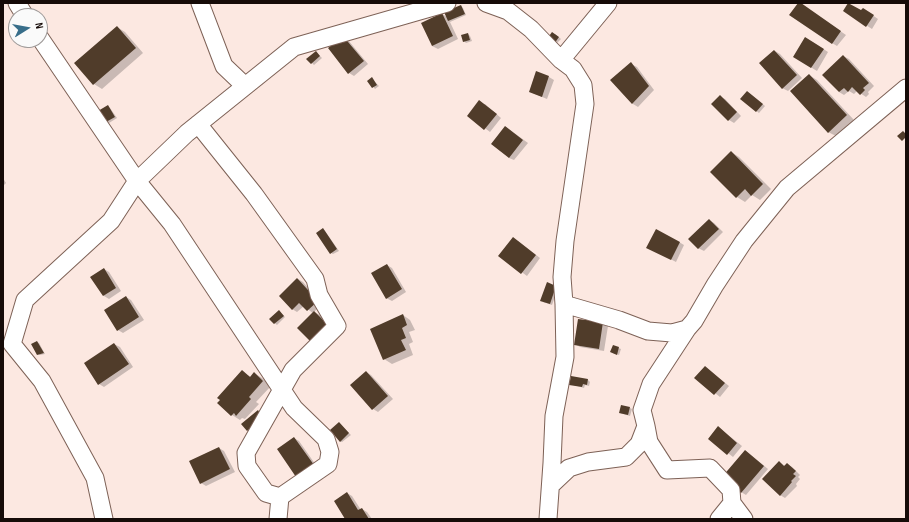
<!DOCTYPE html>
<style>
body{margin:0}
#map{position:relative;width:909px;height:522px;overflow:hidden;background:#fce8e1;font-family:"Sofia Sans Condensed",sans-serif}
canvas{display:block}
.frame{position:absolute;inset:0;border:4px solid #160b08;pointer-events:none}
.north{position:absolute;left:8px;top:8px;width:40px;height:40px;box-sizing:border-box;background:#fafafa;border:1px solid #9f9a99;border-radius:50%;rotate:79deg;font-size:11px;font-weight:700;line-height:16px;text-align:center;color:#160b08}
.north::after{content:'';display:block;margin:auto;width:14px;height:18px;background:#386e8a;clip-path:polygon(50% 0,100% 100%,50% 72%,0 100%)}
</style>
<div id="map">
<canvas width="909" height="522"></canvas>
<div class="frame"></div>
<div class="north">N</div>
</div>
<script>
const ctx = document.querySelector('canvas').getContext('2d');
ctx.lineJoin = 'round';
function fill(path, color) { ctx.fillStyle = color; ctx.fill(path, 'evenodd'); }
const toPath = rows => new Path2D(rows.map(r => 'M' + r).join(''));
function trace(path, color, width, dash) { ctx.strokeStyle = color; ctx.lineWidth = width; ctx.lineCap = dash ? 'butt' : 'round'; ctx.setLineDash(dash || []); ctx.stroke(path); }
const shadow = toPath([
 [799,3,846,35,837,46,832,43],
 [849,4,862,11,868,12,878,19,872,29,844,11],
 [461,6,463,8,466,15,450,22,458,39,438,49,432,46,442,14,447,17],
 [117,27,125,32,143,53,102,89,94,84],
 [468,34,470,36,472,41,466,43,464,41],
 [555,34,561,39,556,44,554,43],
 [343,37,348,40,368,64,354,76,349,73],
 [811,41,828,52,817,71,794,57],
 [775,51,780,54,802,78,788,91,782,88],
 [316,52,322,58,314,65,308,59],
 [843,56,849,59,874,86,868,92,869,94,866,97,857,91,854,94,849,91,844,95,839,92],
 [631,64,637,67,654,90,638,107,633,104,612,80],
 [809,75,817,80,854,120,836,136,828,132],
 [549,77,554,80,547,99,530,92],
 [372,79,379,86,375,89,369,81],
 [749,93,765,106,759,113,741,99],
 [720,97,725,99,741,116,734,123,729,120,713,104],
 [485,104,501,118,490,132,468,115],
 [108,107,110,108,117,118,109,123,106,122],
 [506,127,528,143,514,160,509,158],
 [731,152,739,157,771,189,760,200,752,195,745,202,737,197,712,172],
 [3,178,6,183,3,186],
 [709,220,714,223,723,232,704,251,698,248],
 [323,229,325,231,339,251,333,254,331,253],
 [518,241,540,258,527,276,500,256],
 [679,242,684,245,676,262,653,250],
 [387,265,392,268,406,292,392,301,386,298],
 [104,269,109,272,121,291,109,299,104,296],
 [298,279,303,282,322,304,314,312,320,315,336,332,304,306,297,312,292,309],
 [556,286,558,288,552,305,543,302],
 [126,297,131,300,144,320,123,333,118,330],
 [279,311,285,317,277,325,270,319],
 [403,315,410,320,415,330,409,332,413,342,409,344,413,355,392,364,384,359],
 [603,323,608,326,604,351,580,347,575,344],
 [37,342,39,343,45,354,40,355,38,354],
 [114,344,120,347,133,367,104,387,99,384],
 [613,346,621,349,619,355,613,353],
 [705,367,729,386,720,397,696,378],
 [242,372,251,377,254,373,262,378,271,386,256,402,259,404,245,419,242,418,240,420,232,415,219,403],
 [366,372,371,375,393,399,378,412,373,409,352,385],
 [588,380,590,382,589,386,585,385,584,388,570,384],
 [630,408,632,409,630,416,620,413],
 [339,423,351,435,342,442,340,441],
 [718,427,742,446,733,457,709,438],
 [294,438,299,441,318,468,302,480],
 [219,448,224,451,235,472,206,486,201,483],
 [746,451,768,469,746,495,741,492],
 [779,462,785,466,787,464,792,467,800,475,798,477,800,479,796,484,797,486,785,498,780,495],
 [347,493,352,496,361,510,362,509,367,512,372,519,347,519]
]);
const building = toPath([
 [798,3,801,3,841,31,832,44,789,15],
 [848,3,861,10,863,8,874,15,866,27,843,11],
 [461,5,465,14,448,21,444,12],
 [442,13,453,36,432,46,421,23],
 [117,26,136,48,93,85,74,63],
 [552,32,559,37,554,44,547,39],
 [468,33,470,40,463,42,461,35],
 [343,36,364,61,348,74,328,48],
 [805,37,824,49,811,68,793,57],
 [774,50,797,75,782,89,759,63],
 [316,51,320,56,311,64,306,59],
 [843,55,869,83,863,88,865,90,860,95,852,87,848,92,844,88,839,92,822,75],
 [631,62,649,86,632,104,610,80],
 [536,71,549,76,542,97,529,92],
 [809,74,847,115,828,133,790,91],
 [372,77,377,85,372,88,367,81],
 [747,91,763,104,756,112,740,99],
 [720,95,737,112,728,121,711,104],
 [479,100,497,114,484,130,467,116],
 [108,105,115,117,106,122,98,111],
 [505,126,523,140,509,158,491,144],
 [903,131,906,134,906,137,902,141,897,136],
 [731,151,763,184,751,196,745,189,736,198,710,172],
 [709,219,719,229,698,249,688,239],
 [323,228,337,249,330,254,316,233],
 [656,229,680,242,671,260,646,248],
 [513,237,536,255,521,274,498,256],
 [387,264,402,289,386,299,371,273],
 [104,268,116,288,103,296,90,277],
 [297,278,318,301,307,311,299,303,292,310,279,296],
 [547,282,556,286,550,304,540,301],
 [126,296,139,317,117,331,104,310],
 [279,310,284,316,274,324,269,319],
 [314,311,331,328,314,345,297,328],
 [403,314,407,325,402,328,406,338,401,340,406,350,383,360,370,329],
 [578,319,603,322,599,349,574,345],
 [37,341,44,353,37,355,31,344],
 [114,343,129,364,98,385,84,363],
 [613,345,619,347,617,355,610,352],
 [705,366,725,383,714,395,694,378],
 [242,370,250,377,254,372,263,381,249,397,251,399,236,416,234,413,231,416,217,403,220,400,217,398],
 [366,371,388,396,372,410,350,385],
 [571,376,588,379,587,385,583,384,582,387,569,385],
 [621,405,630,407,628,415,619,413],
 [258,410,263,418,247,431,241,424],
 [339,422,349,433,340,442,330,430],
 [718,426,737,443,727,455,708,439],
 [294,437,314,465,296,477,277,449],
 [219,447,230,469,200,484,189,461],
 [745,450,764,466,741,493,722,477],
 [779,461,784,466,787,463,796,471,793,474,796,476,791,481,792,482,780,496,762,479],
 [347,492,358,510,362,508,369,519,345,519,334,501]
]);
const minor = toPath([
 [17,3,25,16],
 [200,3,224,66,245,86],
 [486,3,508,11,531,29,561,60,573,69,583,85,585,104,565,241,562,277,564,304,565,357,554,416,552,463,548,519],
 [40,38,137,181,172,224,294,408,326,439,330,452,328,464,280,497,278,519],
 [561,60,608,3],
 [198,124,254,194,315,279,319,295,337,326,293,370,246,453,247,466,266,493,280,497],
 [564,304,619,320,648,331,672,333,687,329,694,321,715,285,744,241,787,188,906,88],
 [646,426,649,442,667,470,710,468,731,490,732,503,719,519],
 [551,485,569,468,588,462,626,457,639,444,646,426,642,410,651,384,687,329],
 [732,503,744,519],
 [104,519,95,478,42,381,12,344,25,300,111,221,137,181,187,133,294,47,447,3]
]);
fill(shadow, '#0003');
fill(building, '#503c2a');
trace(minor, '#7d6156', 19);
trace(minor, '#fff', 17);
</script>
